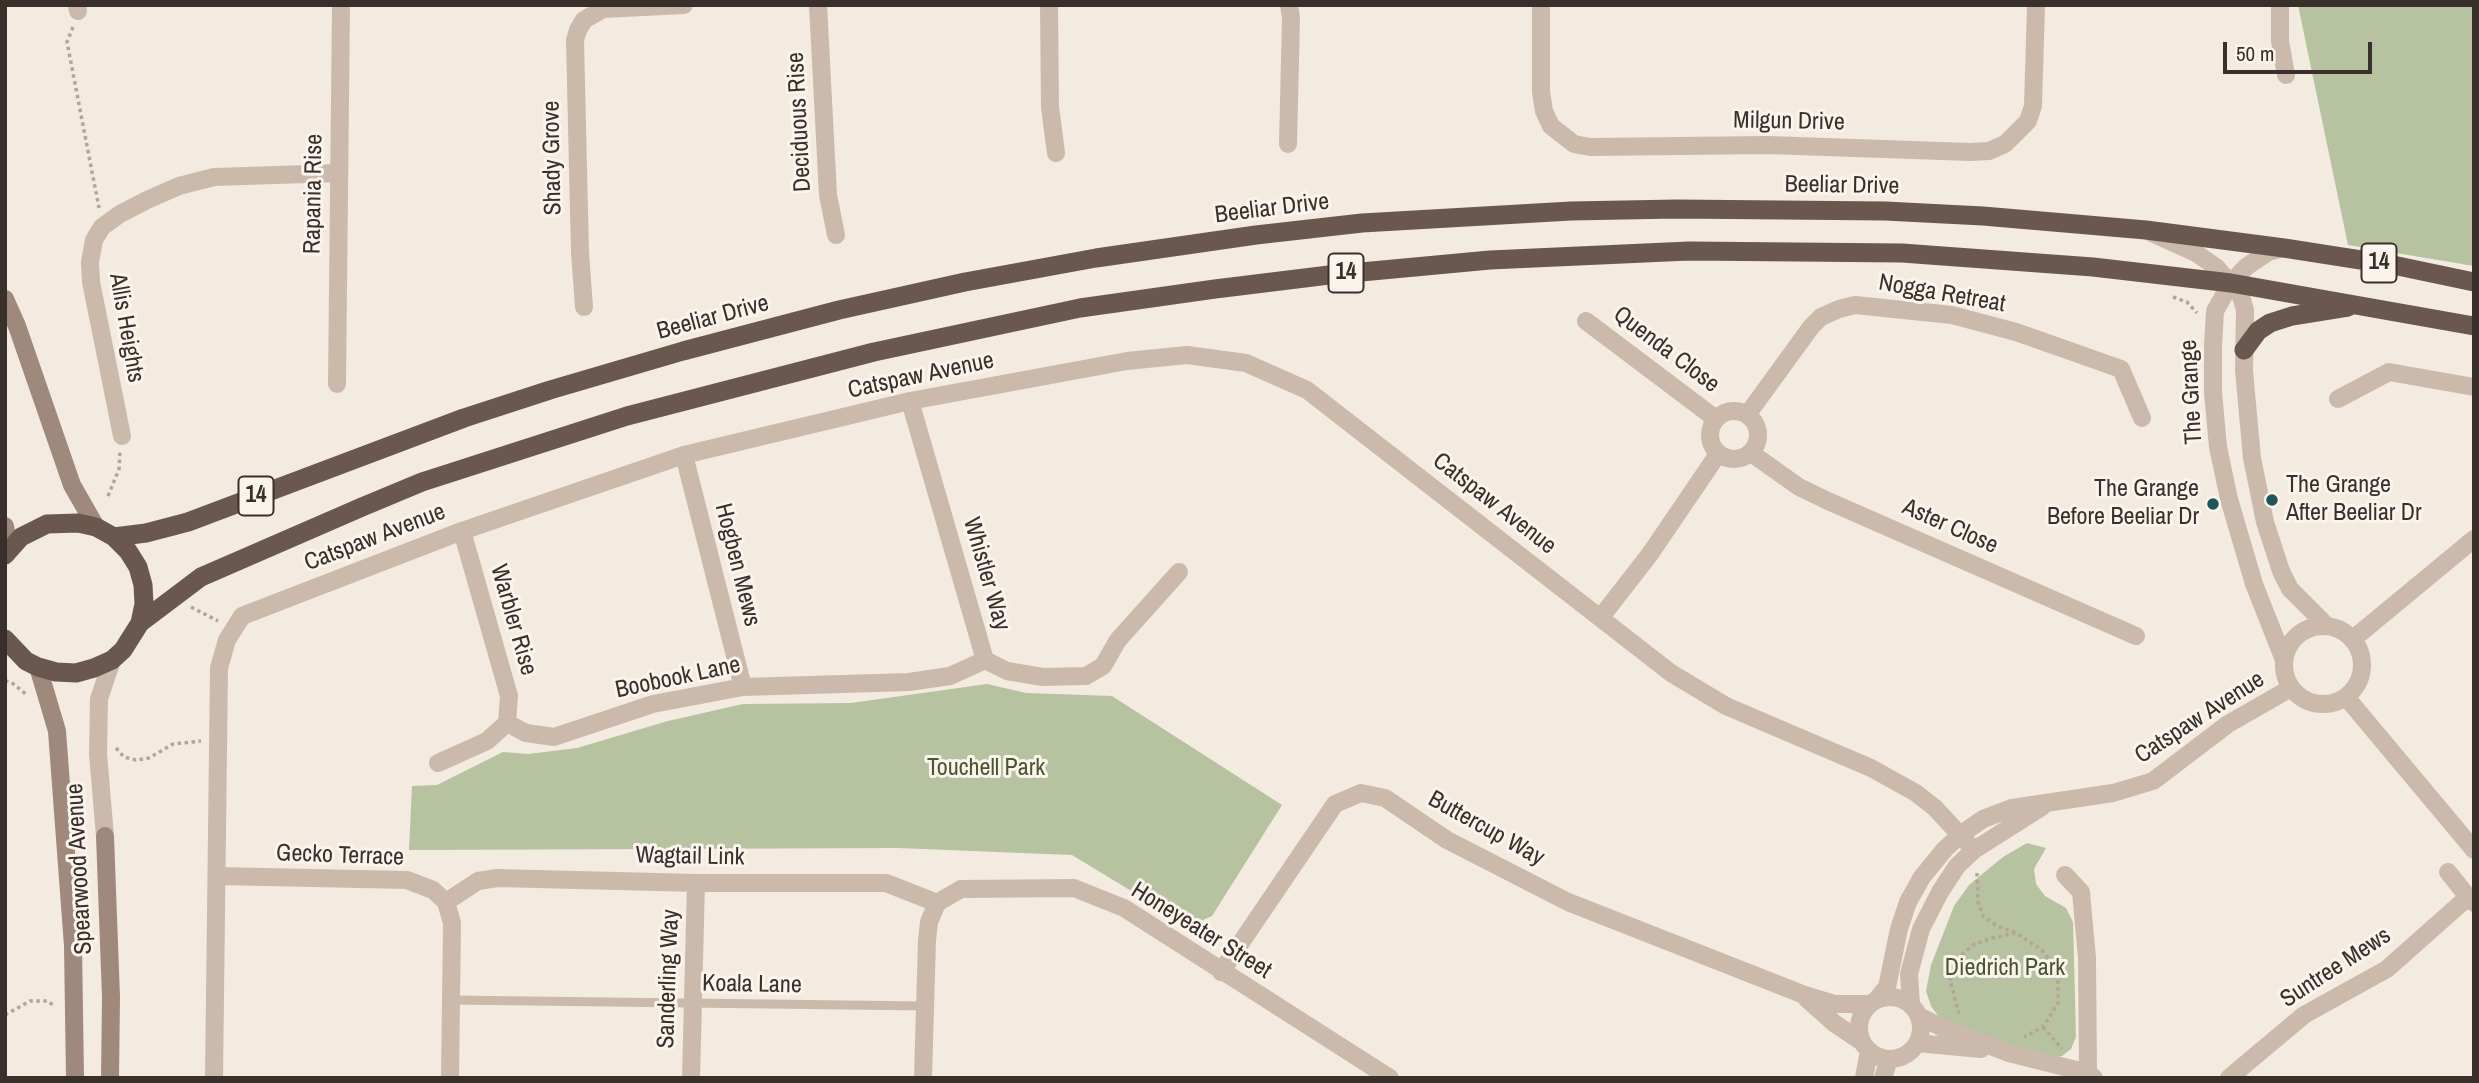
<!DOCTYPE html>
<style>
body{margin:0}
#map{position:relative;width:2479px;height:1083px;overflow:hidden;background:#f3eae0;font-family:"Archivo Narrow",sans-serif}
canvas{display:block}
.frame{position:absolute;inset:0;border:7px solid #392f2b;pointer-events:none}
.scale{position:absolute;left:2223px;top:42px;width:149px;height:32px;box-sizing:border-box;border:4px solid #392f2b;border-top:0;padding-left:9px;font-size:21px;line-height:24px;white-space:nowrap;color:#392f2b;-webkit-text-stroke:5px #faf4ed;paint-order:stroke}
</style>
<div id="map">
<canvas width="2479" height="1083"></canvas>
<div class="frame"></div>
<div class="scale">50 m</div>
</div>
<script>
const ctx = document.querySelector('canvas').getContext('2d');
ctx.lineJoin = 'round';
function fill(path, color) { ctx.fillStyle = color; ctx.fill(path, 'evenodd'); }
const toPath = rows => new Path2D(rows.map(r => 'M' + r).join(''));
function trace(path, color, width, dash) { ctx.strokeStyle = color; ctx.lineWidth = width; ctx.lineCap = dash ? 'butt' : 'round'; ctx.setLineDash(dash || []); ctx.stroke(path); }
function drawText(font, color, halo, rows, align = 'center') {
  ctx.font = font + ' "Archivo Narrow",sans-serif'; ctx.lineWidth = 6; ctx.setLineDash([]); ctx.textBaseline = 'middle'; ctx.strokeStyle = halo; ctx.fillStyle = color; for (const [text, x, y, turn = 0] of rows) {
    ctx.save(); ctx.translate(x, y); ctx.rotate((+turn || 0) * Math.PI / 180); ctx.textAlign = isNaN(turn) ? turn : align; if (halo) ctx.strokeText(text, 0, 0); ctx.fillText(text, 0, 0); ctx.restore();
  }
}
const green = toPath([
 [2298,5,2474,5,2474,266,2348,245],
 [987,684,1026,693,1112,696,1282,805,1212,916,1196,923,1179,920,1072,855,898,848,409,850,412,786,437,785,503,752,528,754,577,748,668,721,743,704,851,703],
 [2027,843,2046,848,2034,869,2036,884,2045,896,2066,908,2073,922,2076,1037,2071,1049,2062,1056,2038,1060,1945,1025,1931,1006,1926,991,1931,965,1954,906,1969,885,2003,857]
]);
const path = toPath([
 [73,27,67,42,99,208],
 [2173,297,2187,302,2197,313],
 [108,496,119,469,120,451],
 [191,607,218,621],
 [5,681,11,682,27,695],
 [116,748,124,757,136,760,149,758,173,744,201,741],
 [1977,873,1978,902,1983,916,1997,926,2016,933,2042,950,2053,965,2058,980,2058,1003,2043,1027,2024,1037],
 [1959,1014,1950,980,1960,956,1973,945,1992,938,2016,933],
 [5,1015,30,1001,48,1001,55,1007],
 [2043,1027,2062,1049]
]);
const service = toPath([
 [451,1000,925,1006]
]);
const minor = toPath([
 [77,5,78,11],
 [818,5,828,195,836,235],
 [1049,5,1050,107,1056,153],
 [1541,5,1541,92,1544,111,1551,126,1574,144,1590,147,1768,145,1970,152,1989,151,2005,144,2028,121,2033,106,2036,5],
 [2280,5,2280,41,2286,75],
 [1288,144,1291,18,1289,5],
 [584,307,580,253,575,40,578,30,584,20,603,9,684,5],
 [1586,321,1716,419],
 [337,384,341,5],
 [2338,399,2389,372,2474,387],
 [910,401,985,660,1007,671,1043,677,1086,676,1103,666,1118,640,1179,572],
 '1710 435a24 24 0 1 1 48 0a24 24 0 1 1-48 0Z',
 [1747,415,1811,327,1821,317,1839,309,1855,305,1952,315,2016,332,2121,369,2142,418],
 [122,436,91,282,90,262,94,240,102,227,120,214,147,200,179,186,214,177,338,173],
 [1751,453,1799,487,1828,501,2136,636],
 [684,455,743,687],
 [462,531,509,696,507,723],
 [1601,617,1650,554,1718,454],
 [2353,639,2474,539],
 [438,763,487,741,507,723,526,733,554,737,653,704,743,687,909,682,950,676,985,660],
 [2448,872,2468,897],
 [2065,875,2081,892,2087,958,2088,1073],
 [217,876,407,880,433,890,446,902,452,923,450,1078],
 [446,902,478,881,497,878,696,883,886,883,937,903],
 [1221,972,1335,804,1361,793,1385,798,1447,840,1568,902,1802,994,1835,1004,1868,1004],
 '1859 1028a31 31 0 1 1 62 0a31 31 0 1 1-62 0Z',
 [1878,998,1887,987,1899,929,1908,902,1922,877,1945,849,1960,835,1983,819,2012,808,2113,793,2153,781,2228,724,2291,688],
 [1807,999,1834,1023,1862,1042],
 [1911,1004,1909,974,1921,929,1940,892,1957,866,1974,850,2042,807],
 [1919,1016,1941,1027,2009,1053,2088,1073,2094,1078],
 [1917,1043,1981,1049],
 [214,1078,219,668,227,640,242,616,462,531,684,455,910,401,1127,361,1187,355,1246,363,1307,390,1671,673,1726,706,1871,768,1916,793,1935,808,1974,850],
 [691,1078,696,883],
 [923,1078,927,940,929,922,937,903,961,889,1074,888,1124,908,1390,1078],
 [1864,1078,1869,1051],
 [1883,1078,1889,1059],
 [2229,1078,2304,1015,2387,969,2468,897,2474,903]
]);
const tertiary = toPath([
 [2152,233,2196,253,2216,267,2241,296,2245,310,2244,371,2252,458,2265,522,2281,571,2290,589,2327,626],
 [2284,248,2268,252,2246,267,2231,283,2215,311,2213,346,2213,392,2218,447,2229,499,2254,584,2284,660],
 '2284 665a39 39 0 1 1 78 0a39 39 0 1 1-78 0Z',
 [2346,697,2474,850],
 [105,836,98,754,99,699,112,660]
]);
const secondary = toPath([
 [5,299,17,326,72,485,96,527],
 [5,526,9,550],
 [38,667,57,731,73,946,75,1078],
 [105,836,111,997,110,1078]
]);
const trunk = toPath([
 [2244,350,2258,331,2270,323,2292,316,2348,307],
 [114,537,146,533,188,522,464,418,550,390,683,351,839,310,965,282,1096,258,1256,235,1362,223,1571,211,1677,209,1885,211,1983,216,2146,230,2284,248,2393,265,2474,282],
 [5,555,21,537,47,524,78,523,96,527,114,537,128,551,138,567,143,585,144,604,140,623,123,650,112,660,94,668,76,673,56,672,38,667,26,661,5,639],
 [140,623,201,577,362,507,422,482,627,416,874,352,1080,308,1215,289,1329,275,1490,260,1689,251,1902,253,2093,267,2231,283,2474,326]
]);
const markers = [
 [2272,500,7,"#20565a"],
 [2213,504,7,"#20565a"]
];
const shields = [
 [2379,263,35],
 [1346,273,35],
 [256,496,35]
];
const shieldNames = [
 ["14",2379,263],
 ["14",1346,273],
 ["14",256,496]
];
const streetNames = [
 ["Deciduous Rise",800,122,-93],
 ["Milgun Drive",1789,122,1],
 ["Shady Grove",553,158,-91],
 ["Beeliar Drive",1842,186,1],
 ["Rapania Rise",314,194,-89],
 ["Beeliar Drive",1272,209,-7],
 ["Nogga Retreat",1942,294,10],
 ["Beeliar Drive",713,318,-15],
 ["Allis Heights",126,328,80],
 ["Quenda Close",1666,350,37],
 ["Catspaw Avenue",921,376,-12],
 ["The Grange",2192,392,-93],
 ["Catspaw Avenue",1494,504,38],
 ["Aster Close",1950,527,24],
 ["Catspaw Avenue",375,538,-21],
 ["Hogben Mews",737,565,76],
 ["Whistler Way",986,574,74],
 ["Warbler Rise",513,620,74],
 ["Boobook Lane",678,678,-12],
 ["Catspaw Avenue",2200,718,-33],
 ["Buttercup Way",1486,829,29],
 ["Gecko Terrace",340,856,2],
 ["Wagtail Link",690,857,1],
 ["Spearwood Avenue",80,869,-93],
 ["Honeyeater Street",1201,931,32],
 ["Suntree Mews",2336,968,-33],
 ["Sanderling Way",669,979,-88],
 ["Koala Lane",752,985,1]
];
const poiNames = [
 ["The Grange",2286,486],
 ["After Beeliar Dr",2286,514],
 ["The Grange",2199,490,"right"],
 ["Before Beeliar Dr",2199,518,"right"]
];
const parkNames = [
 ["Touchell Park",986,769],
 ["Diedrich Park",2005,969]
];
fill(green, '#b6c2a0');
trace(path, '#b7a496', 3.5, [3.5, 3.5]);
trace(service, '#cbbaac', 9);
trace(minor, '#cbbaac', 18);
trace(tertiary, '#cbbaac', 18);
trace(secondary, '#9f897d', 18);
trace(trunk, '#6a584f', 19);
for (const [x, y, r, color] of markers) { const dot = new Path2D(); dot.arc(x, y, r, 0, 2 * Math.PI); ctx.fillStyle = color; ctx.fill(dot); trace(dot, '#faf4ed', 2.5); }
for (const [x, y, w] of shields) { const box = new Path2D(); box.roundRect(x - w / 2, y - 19.5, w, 39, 5); ctx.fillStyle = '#faf4ed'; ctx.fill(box); trace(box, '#392f2b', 2); }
drawText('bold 23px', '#392f2b', null, shieldNames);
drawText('24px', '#392f2b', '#faf4ed', streetNames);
drawText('24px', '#392f2b', '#faf4ed', poiNames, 'left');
drawText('24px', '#48572f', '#faf4ed', parkNames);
</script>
